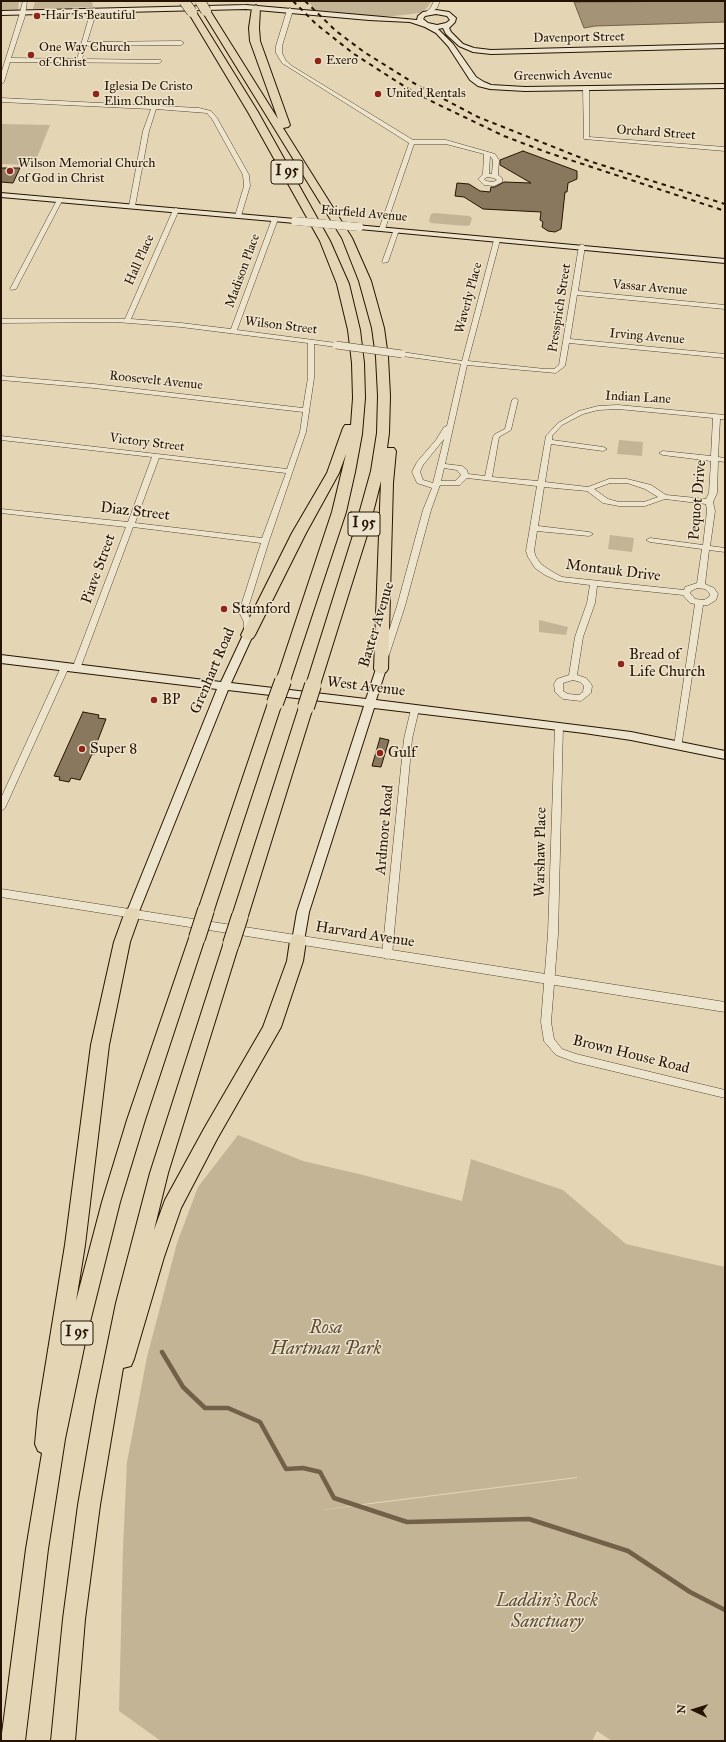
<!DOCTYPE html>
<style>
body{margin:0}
#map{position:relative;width:726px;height:1742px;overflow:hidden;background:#e4d5b4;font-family:"IM FELL Great Primer",serif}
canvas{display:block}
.frame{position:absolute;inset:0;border:2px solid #271301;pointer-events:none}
.north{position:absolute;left:674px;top:1690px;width:40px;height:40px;-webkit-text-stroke:3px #ede4ce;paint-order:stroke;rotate:274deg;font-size:11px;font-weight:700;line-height:16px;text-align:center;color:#271301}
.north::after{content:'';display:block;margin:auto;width:14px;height:18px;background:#271301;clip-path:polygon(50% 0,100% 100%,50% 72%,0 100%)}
</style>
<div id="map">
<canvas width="726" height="1742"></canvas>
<div class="frame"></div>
<div class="north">N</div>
</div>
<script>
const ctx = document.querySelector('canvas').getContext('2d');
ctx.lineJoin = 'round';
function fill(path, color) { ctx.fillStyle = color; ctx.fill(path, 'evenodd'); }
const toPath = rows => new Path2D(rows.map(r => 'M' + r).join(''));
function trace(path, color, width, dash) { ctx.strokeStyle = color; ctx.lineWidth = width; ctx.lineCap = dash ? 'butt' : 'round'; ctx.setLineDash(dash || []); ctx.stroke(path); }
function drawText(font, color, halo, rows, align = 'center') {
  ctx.font = font + ' "IM FELL Great Primer",serif'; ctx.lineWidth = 3; ctx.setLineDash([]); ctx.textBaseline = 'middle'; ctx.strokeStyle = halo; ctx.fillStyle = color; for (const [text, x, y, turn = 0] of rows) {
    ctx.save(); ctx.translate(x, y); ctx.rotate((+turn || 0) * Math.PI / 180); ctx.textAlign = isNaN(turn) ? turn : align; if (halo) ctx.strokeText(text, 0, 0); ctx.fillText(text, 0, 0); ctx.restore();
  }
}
const green = toPath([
 [1,1,19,1,18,10,1,10],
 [35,1,92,1,93,7,33,9],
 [308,1,432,1,426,9,420,13,393,16,365,16,315,10],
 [1,124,50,125,34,165,1,164],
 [435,213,469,216,472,218,470,225,466,226,431,223,429,221,431,214],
 [619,440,643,442,642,456,617,454],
 [610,535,634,538,632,552,608,549],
 [539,620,568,627,566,635,539,632],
 [238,1135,303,1161,359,1174,462,1201,471,1159,563,1190,626,1244,725,1267,725,1741,612,1741,597,1731,592,1741,161,1741,119,1711,123,1548,127,1462,147,1357,177,1243,198,1187],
 [577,1477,577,1478,315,1511,370,1503]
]);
const water = toPath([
 [725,1,725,22,595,26,584,28,574,2,725,1]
]);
const stream = toPath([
 [162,1352,183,1387,205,1408,228,1408,260,1422,286,1469,303,1468,320,1472,334,1498,407,1522,529,1519,628,1551,690,1592,725,1610]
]);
const building = toPath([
 [523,151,577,171,577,179,568,183,567,192,565,192,561,229,555,232,548,231,542,227,543,222,540,220,541,212,483,209,464,197,455,196,457,183,469,184,480,191,490,192,491,187,495,187,504,182,531,183,500,165,500,160,523,151],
 [1,168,20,168,13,183,1,182,1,168],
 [83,712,99,715,98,718,106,719,96,745,99,745,95,754,92,754,80,780,71,778,69,782,59,780,60,777,54,776,83,712],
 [380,738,389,740,381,767,372,766,380,738]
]);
const minor = toPath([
 [23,1,27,1,25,16,11,58,77,59,91,10,94,8,97,10,87,42,181,41,184,43,181,45,86,46,82,59,161,60,162,61,159,63,10,62,4,82,1,84,1,74,19,16,23,1],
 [290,8,293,10,282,46,282,53,286,61,292,66,413,140,446,140,495,154,499,160,498,175,502,178,502,182,494,186,484,185,478,179,483,174,484,154,446,144,414,144,385,229,380,230,379,229,409,143,282,63,276,53,276,46,287,10,290,8],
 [490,156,493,160,492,174,489,174,490,156],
 [487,177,494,178,497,180,493,182,486,181,484,179,487,177],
 [586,86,589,88,589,137,725,147,725,151,584,139,583,88,586,86],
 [1,98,199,108,211,111,217,118,249,175,250,186,241,216,238,218,235,216,244,186,243,175,212,119,207,113,156,109,149,131,135,206,132,208,129,206,143,131,151,109,1,102,1,98],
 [58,198,63,199,16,289,11,290,10,289,58,198],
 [176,208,179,210,131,319,181,323,231,329,272,219,275,217,278,219,237,330,336,343,339,345,336,347,314,344,314,378,306,432,269,541,248,608,247,612,252,622,251,635,245,635,244,633,244,622,239,612,261,543,133,527,80,669,76,672,72,669,126,527,1,513,1,509,128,522,152,457,1,440,1,436,287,469,300,432,303,412,94,388,1,380,1,376,94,384,303,408,308,378,308,343,181,327,116,322,1,323,1,319,125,319,173,210,176,208],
 [159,458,286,473,262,538,135,523,159,458],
 [394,229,399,230,388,262,383,263,382,262,394,229],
 [497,238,500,240,468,361,545,369,554,369,559,365,579,246,582,244,585,246,578,291,725,305,725,309,577,295,570,339,725,354,725,358,569,343,565,366,556,373,467,365,445,464,462,466,467,470,468,474,485,476,493,437,495,434,505,429,512,400,515,398,518,400,511,430,499,437,492,477,538,481,546,436,558,423,579,411,598,406,618,405,725,415,725,419,720,419,718,457,725,458,725,462,718,461,717,493,713,502,715,511,710,546,725,548,725,552,709,550,705,584,714,588,718,594,716,600,708,605,703,605,681,748,675,748,674,746,695,604,690,603,683,595,597,586,595,603,583,637,577,675,586,678,591,684,592,686,591,693,581,701,563,699,555,692,554,684,557,679,569,675,575,637,587,603,590,585,558,581,545,575,535,568,528,557,526,551,537,486,467,478,460,485,440,485,431,510,405,606,389,655,385,658,381,655,397,606,423,510,432,488,417,483,412,472,417,462,436,440,444,427,447,426,461,364,402,356,399,354,402,352,462,361,494,240,497,238],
 [618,409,713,418,711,456,663,451,659,453,663,455,711,461,709,493,706,499,666,495,651,485,627,479,609,479,588,487,545,482,551,444,603,451,607,449,603,447,552,440,552,436,562,425,583,414,598,410,618,409],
 [444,439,433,483,423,480,420,472,423,465,444,439],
 [444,468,457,470,461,475,455,481,441,481,444,468],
 [610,483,627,483,645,489,658,497,644,502,619,502,608,499,594,489,610,483],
 [544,487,587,491,603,503,619,506,645,506,665,499,706,504,707,511,703,545,650,538,646,540,650,542,702,549,697,583,685,587,684,590,562,577,551,571,541,564,536,557,534,551,537,531,589,536,593,534,589,532,538,526,544,487],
 [697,588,705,589,710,594,709,597,704,600,695,599,690,593,691,591,697,588],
 [573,680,580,682,584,686,583,692,579,695,568,694,563,691,563,683,573,680],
 [65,664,69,667,5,808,1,811,1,798,61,667,65,664],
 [415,706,419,709,412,739,392,955,390,958,387,959,384,958,382,955,404,739,411,709,415,706],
 [559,723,563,726,558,934,551,1022,554,1039,562,1049,576,1054,725,1090,725,1098,575,1062,556,1055,544,1041,541,1022,548,934,555,726,559,723]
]);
const tertiary = toPath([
 [434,1,440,1,437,8,430,14,426,14,425,13,431,7,434,1],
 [1,889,725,1002,725,1012,1,897,1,889]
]);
const secondary = toPath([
 [246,5,417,20,418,16,423,12,436,10,449,12,456,18,455,22,449,28,451,32,463,44,474,48,491,50,725,44,725,48,491,54,473,52,459,46,446,34,443,28,438,29,453,44,476,77,484,82,491,85,525,87,725,84,725,88,525,91,490,89,478,86,470,80,448,46,436,33,425,27,410,22,369,20,246,9,1,15,1,11,246,5],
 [436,14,447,16,450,20,446,23,437,25,428,23,423,19,425,16,436,14],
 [1,193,295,219,299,221,295,223,1,197,1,193],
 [356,225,725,259,725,263,359,229,355,227,356,225],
 [248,631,253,635,231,683,366,699,377,666,381,665,385,666,386,669,376,700,631,732,725,751,725,759,631,740,584,733,374,708,309,912,304,941,302,944,298,946,294,944,292,941,297,912,364,706,228,690,138,914,136,917,132,919,128,917,126,914,217,689,1,663,1,655,221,682,243,635,248,631]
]);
const motorway = toPath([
 [256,5,260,8,259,28,260,41,290,125,288,127,283,128,352,238,371,281,384,328,388,357,390,396,389,433,387,448,394,448,396,451,393,483,388,669,386,672,381,674,376,672,374,669,381,481,368,532,320,685,318,689,313,690,308,689,306,685,354,532,371,471,377,433,378,396,376,357,372,328,359,281,342,238,202,11,206,8,209,9,278,119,250,41,249,28,252,8,256,5],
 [192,9,196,12,258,112,330,241,349,284,360,330,364,363,365,398,362,434,355,472,346,512,290,681,288,685,283,686,278,685,276,681,332,512,346,454,339,473,306,533,255,635,253,638,248,640,243,638,241,635,292,533,327,473,343,428,345,425,351,425,353,398,352,363,348,330,337,284,320,241,248,112,188,12,192,9],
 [275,698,280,699,282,703,214,910,212,915,206,916,200,915,198,910,268,703,270,699,275,698],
 [306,702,311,703,313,707,248,916,246,921,240,922,234,921,232,916,299,707,301,703,306,702],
 [132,908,138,909,140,914,130,942,109,1045,85,1245,76,1301,102,1202,127,1120,189,938,191,933,197,931,203,933,205,938,145,1120,120,1202,86,1338,65,1439,48,1549,25,1741,1,1741,26,1549,42,1453,38,1451,35,1444,38,1412,65,1245,91,1045,114,942,126,909,132,908],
 [298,934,304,936,306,941,303,961,281,1027,217,1139,181,1208,164,1257,134,1359,131,1366,123,1368,100,1505,85,1619,75,1741,51,1741,63,1619,78,1505,96,1401,116,1303,150,1173,225,939,231,937,237,939,239,944,168,1173,154,1230,165,1200,205,1127,263,1027,287,961,290,941,292,936,298,934]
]);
const rail = toPath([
 [293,1,316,24,354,54,407,88,435,103,504,136,546,152,725,211],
 [305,1,336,31,364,52,417,85,478,117,589,161,725,204]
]);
const minorBridge = toPath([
 [336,345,402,354]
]);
const secondaryBridge = toPath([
 [295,221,359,227]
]);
const motorwayBridgeFar1 = toPath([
 [184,1,192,12],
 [200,1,206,11]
]);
const motorwayBridge = toPath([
 [275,703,283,681],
 [306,707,313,685],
 [197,938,206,910],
 [231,944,240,916]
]);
const markers = [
 [37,16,4,"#8f2418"],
 [31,55,4,"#8f2418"],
 [318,61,4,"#8f2418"],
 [96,94,4,"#8f2418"],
 [378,94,4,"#8f2418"],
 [10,171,4,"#8f2418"],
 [224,609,4,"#8f2418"],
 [621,664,4,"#8f2418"],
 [154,700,4,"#8f2418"],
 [82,749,4,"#8f2418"],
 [380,753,4,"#8f2418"]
];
const farPoinames = [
 ["Hair Is Beautiful",45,16],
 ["One Way Church",39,48],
 ["of Christ",39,63],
 ["Exero",326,61],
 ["Iglesia De Cristo",104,87],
 ["Elim Church",104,102],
 ["United Rentals",386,94],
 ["Wilson Memorial Church",18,164],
 ["of God in Christ",18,179]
];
const farStreetnames = [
 ["Davenport Street",579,38,-1],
 ["Greenwich Avenue",563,76,-1],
 ["Orchard Street",656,133,4],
 ["Fairfield Avenue",364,214,5],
 ["Hall Place",140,260,-66],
 ["Madison Place",243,271,-70],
 ["Vassar Avenue",650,288,5],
 ["Waverly Place",469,298,-75],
 ["Pressprich Street",560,308,-81],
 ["Wilson Street",281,326,7],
 ["Irving Avenue",647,337,5],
 ["Roosevelt Avenue",156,381,6],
 ["Indian Lane",638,398,3],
 ["Victory Street",147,443,7]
];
const shields = [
 [287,172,32],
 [364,524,32],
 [77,1333,32]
];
const shieldNames = [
 ["I 95",287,172],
 ["I 95",364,524],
 ["I 95",77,1333]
];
const streetNames = [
 ["Pequot Drive",698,500,-85],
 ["Diaz Street",135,512,7],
 ["Piave Street",99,569,-70],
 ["Montauk Drive",613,571,7],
 ["Baxter Avenue",377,625,-73],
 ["Grenhart Road",213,671,-67],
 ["West Avenue",366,687,7],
 ["Ardmore Road",385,830,-85],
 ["Warshaw Place",541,852,-89],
 ["Harvard Avenue",365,935,9],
 ["Brown House Road",631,1055,14]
];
const poiNames = [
 ["Stamford",232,609],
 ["Bread of",629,655],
 ["Life Church",629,672],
 ["BP",162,700],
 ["Super 8",90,749],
 ["Gulf",388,753]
];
const nearParknames = [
 ["Rosa",326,1329],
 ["Hartman Park",326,1350],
 ["Laddin's Rock",547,1602],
 ["Sanctuary",547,1623]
];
fill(green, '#c4b496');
fill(water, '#a49377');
trace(water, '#726048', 1);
trace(stream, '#726048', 4.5);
fill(building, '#89785e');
trace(building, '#271301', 1);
trace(minor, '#56442e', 1);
trace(tertiary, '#56442e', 1);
trace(secondary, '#271301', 2);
trace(motorway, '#271301', 2);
fill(minor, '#ede4ce');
fill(tertiary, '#ede4ce');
fill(secondary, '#ede4ce');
fill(motorway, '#e4d5b4');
trace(rail, '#271301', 2, [4.5, 4.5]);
trace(minorBridge, '#56442e', 8, []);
trace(secondaryBridge, '#271301', 8, []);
trace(motorwayBridgeFar1, '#271301', 11, []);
trace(motorwayBridge, '#271301', 18, []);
trace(minorBridge, '#ede4ce', 7);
trace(secondaryBridge, '#ede4ce', 8);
trace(motorwayBridgeFar1, '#e4d5b4', 10);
trace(motorwayBridge, '#e4d5b4', 16);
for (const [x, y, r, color] of markers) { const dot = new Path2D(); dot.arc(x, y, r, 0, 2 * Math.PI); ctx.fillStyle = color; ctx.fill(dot); trace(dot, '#ede4ce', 1.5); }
drawText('13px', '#271301', '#ede4ce', farPoinames, 'left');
drawText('13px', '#271301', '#ede4ce', farStreetnames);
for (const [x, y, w] of shields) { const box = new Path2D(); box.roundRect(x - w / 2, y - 12, w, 24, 3); ctx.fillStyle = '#ede4ce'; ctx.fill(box); trace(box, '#271301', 1); }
drawText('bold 14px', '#271301', null, shieldNames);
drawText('15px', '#271301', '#ede4ce', streetNames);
drawText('15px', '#271301', '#ede4ce', poiNames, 'left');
drawText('italic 18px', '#5e4b35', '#ede4ce', nearParknames);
</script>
